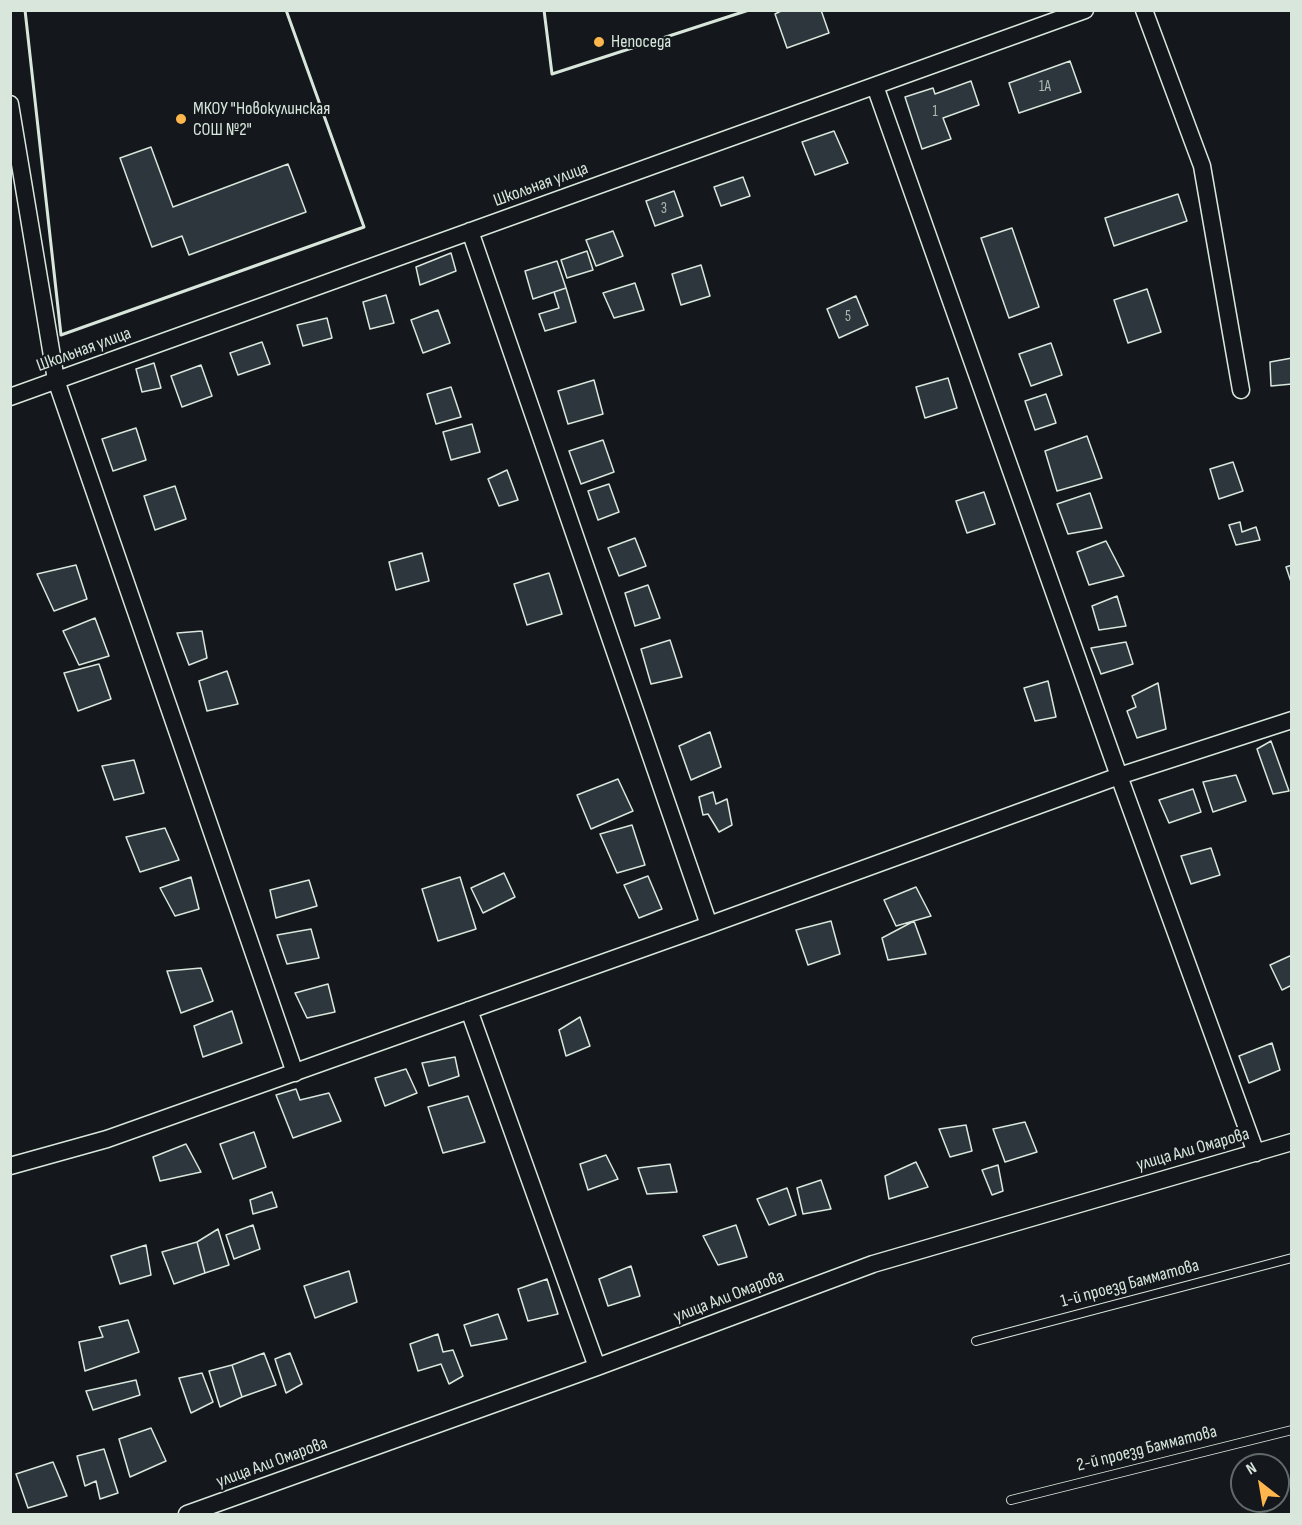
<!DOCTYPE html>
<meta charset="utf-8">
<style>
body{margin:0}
#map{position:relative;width:1302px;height:1525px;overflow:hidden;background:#14181c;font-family:"Sofia Sans Condensed",sans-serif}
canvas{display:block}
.frame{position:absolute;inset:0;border:12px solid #d8e6dc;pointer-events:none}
.north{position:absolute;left:1230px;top:1453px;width:60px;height:60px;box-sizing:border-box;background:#14181c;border:2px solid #626a69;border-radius:50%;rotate:329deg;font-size:16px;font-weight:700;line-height:24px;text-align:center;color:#d8e6dc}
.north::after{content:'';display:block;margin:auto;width:21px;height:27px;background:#ffb74d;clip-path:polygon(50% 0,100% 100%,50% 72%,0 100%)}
</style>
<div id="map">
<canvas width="1302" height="1525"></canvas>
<div class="frame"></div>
<div class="north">N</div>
</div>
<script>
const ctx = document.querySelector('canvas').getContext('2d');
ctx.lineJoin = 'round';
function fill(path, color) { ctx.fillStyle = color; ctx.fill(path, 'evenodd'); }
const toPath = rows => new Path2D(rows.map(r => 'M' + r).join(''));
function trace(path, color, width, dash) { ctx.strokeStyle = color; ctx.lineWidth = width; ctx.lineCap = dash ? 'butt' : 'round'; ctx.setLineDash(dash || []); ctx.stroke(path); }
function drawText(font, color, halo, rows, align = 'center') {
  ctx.font = font + ' "Sofia Sans Condensed",sans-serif'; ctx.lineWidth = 4.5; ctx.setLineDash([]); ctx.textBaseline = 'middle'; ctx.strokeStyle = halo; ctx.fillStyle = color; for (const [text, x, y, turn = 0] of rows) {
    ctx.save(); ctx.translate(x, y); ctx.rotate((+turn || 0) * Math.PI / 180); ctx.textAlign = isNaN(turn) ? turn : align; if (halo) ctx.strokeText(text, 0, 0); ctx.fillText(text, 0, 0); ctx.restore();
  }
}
const building = toPath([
 [783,10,821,10,829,33,787,48,775,14,783,10],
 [1070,61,1081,92,1019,113,1009,83,1070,61],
 [971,81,979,105,943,118,951,139,922,149,905,97,933,88,935,94,971,81],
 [834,131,848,163,815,175,802,142,834,131],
 [151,147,173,207,288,164,306,212,189,255,182,236,152,247,120,158,151,147],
 [743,177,750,196,721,206,714,187,743,177],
 [674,191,683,216,655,226,646,201,674,191],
 [1178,194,1187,221,1114,246,1105,218,1178,194],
 [1012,228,1039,307,1009,318,981,238,1012,228],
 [613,231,623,256,596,266,586,240,613,231],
 [587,251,593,270,567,278,561,260,587,251],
 [451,253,456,271,420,285,416,267,451,253],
 [557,261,566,288,533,299,525,271,557,261],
 [701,265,710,296,681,305,672,274,701,265],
 [635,283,644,310,614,318,603,293,635,283],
 [566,288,576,322,545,331,539,314,559,308,554,292,566,288],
 [1147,289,1161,332,1128,343,1114,300,1147,289],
 [386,295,394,323,370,329,363,302,386,295],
 [856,296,868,325,839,338,827,309,856,296],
 [438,310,450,343,423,353,411,320,438,310],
 [327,318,332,338,303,346,297,325,327,318],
 [262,342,270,364,238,375,230,353,262,342],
 [1051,343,1062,375,1031,386,1019,354,1051,343],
 [1292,358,1292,384,1271,386,1270,362,1292,358],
 [154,363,161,388,142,392,136,369,154,363],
 [201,365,212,396,182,407,171,376,201,365],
 [948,378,957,408,925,418,916,387,948,378],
 [594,380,603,414,568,424,558,391,594,380],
 [451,387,461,417,436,424,427,394,451,387],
 [1046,394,1056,423,1035,430,1025,401,1046,394],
 [472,424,480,452,451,460,443,432,472,424],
 [136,428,146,460,113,471,102,439,136,428],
 [1087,436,1102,478,1057,491,1045,451,1087,436],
 [603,440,614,472,581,484,569,451,603,440],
 [1233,462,1243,491,1219,499,1210,469,1233,462],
 [507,470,518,500,499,506,488,479,507,470],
 [609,484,619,512,598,520,588,491,609,484],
 [175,486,186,519,155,530,144,496,175,486],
 [984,492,995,524,967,533,956,501,984,492],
 [1090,493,1102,528,1068,534,1057,504,1090,493],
 [1240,522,1242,532,1256,527,1260,540,1236,545,1229,525,1240,522],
 [635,538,646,566,619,576,608,548,635,538],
 [1106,541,1124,576,1089,585,1077,552,1106,541],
 [422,553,429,581,396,590,389,562,422,553],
 [76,565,87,599,54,611,37,574,76,565],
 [1292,565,1292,585,1286,567,1292,565],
 [549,573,562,614,527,625,514,584,549,573],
 [648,585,660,618,635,626,625,593,648,585],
 [1117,596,1126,626,1099,630,1092,606,1117,596],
 [95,618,109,656,79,665,63,631,95,618],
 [202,631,207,658,189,665,177,633,202,631],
 [670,640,682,677,651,684,641,649,670,640],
 [1126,642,1133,664,1101,674,1091,648,1126,642],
 [99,664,111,699,78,711,64,673,99,664],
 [227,671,238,704,207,711,199,681,227,671],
 [1048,681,1056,717,1035,721,1024,688,1048,681],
 [1158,683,1166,729,1137,738,1127,711,1136,707,1132,696,1158,683],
 [710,732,721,767,691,780,679,746,710,732],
 [1271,741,1289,791,1273,794,1257,749,1271,741],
 [134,760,144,793,114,800,102,766,134,760],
 [1236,775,1246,801,1213,812,1203,782,1236,775],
 [618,779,633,811,591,829,577,795,618,779],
 [1193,789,1201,812,1169,823,1159,800,1193,789],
 [713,792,716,804,727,799,732,825,719,832,708,814,703,815,699,797,713,792],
 [632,825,645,865,617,873,600,834,632,825],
 [165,828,179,860,140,872,126,837,165,828],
 [1211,848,1220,875,1191,884,1181,856,1211,848],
 [504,873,515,897,483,913,471,888,504,873],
 [648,876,662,909,639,918,624,885,648,876],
 [191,877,199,909,175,916,160,888,191,877],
 [460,877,476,929,438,941,422,889,460,877],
 [309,880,317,906,276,918,270,890,309,880],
 [916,887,931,916,896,926,884,900,916,887],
 [831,921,840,954,808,965,796,930,831,921],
 [914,921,926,954,888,960,882,938,914,921],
 [311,929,319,958,287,964,277,935,311,929],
 [1292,955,1292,985,1282,990,1270,965,1292,955],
 [201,968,213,1001,181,1013,167,971,201,968],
 [328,984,335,1012,307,1018,295,993,328,984],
 [232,1011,242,1043,203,1057,194,1026,232,1011],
 [580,1017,590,1046,566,1056,559,1030,580,1017],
 [1272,1043,1280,1070,1249,1083,1239,1056,1272,1043],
 [455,1057,459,1076,429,1086,422,1063,455,1057],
 [406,1069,417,1093,385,1106,375,1078,406,1069],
 [296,1089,300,1100,329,1093,341,1121,293,1138,276,1095,296,1089],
 [468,1096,485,1142,443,1153,428,1107,468,1096],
 [1025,1122,1037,1152,1005,1162,993,1129,1025,1122],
 [966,1125,972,1151,950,1157,939,1129,966,1125],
 [254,1132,266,1167,233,1179,220,1144,254,1132],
 [186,1144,201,1172,160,1181,153,1157,186,1144],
 [606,1155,618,1179,588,1190,580,1164,606,1155],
 [916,1162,928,1187,889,1199,885,1176,916,1162],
 [670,1164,677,1192,647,1194,638,1168,670,1164],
 [998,1165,1003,1191,992,1195,982,1170,998,1165],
 [821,1180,831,1209,803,1214,797,1188,821,1180],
 [787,1188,796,1215,769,1225,757,1199,787,1188],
 [272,1192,277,1207,253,1214,250,1200,272,1192],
 [253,1225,260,1249,234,1259,226,1235,253,1225],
 [736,1225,747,1257,718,1265,703,1236,736,1225],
 [218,1229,229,1265,205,1273,197,1242,218,1229],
 [197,1242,205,1273,174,1284,162,1252,197,1242],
 [146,1245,151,1275,120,1284,111,1256,146,1245],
 [631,1266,640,1296,608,1306,599,1279,631,1266],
 [349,1271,357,1302,315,1318,304,1286,349,1271],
 [547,1279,558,1314,528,1321,518,1289,547,1279],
 [498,1314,507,1339,471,1346,464,1325,498,1314],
 [128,1320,139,1352,85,1371,79,1342,103,1337,99,1327,128,1320],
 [438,1334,443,1352,453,1350,463,1376,449,1384,441,1364,418,1371,410,1344,438,1334],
 [264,1353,276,1385,242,1397,232,1365,264,1353],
 [290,1353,302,1384,286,1393,275,1359,290,1353],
 [232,1365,242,1397,220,1407,209,1371,232,1365],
 [202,1373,213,1402,191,1413,179,1378,202,1373],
 [136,1380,140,1395,93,1410,86,1391,136,1380],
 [151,1428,166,1461,130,1477,119,1439,151,1428],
 [104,1449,118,1493,100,1499,96,1481,85,1486,77,1456,104,1449],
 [53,1462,67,1496,28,1508,16,1474,53,1462]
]);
const service = toPath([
 [976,1341,1292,1258],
 [1011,1500,1292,1430]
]);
const minor = toPath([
 [1144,10,1202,166,1241,390],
 [875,86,1119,776,1256,1153],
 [10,104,56,380,295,1073],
 [470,231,709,925],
 [10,397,1085,10],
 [469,1010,597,1367],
 [10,1166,107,1139,709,925,1119,776,1292,720],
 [187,1514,597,1367,873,1264,1292,1142]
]);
const wall = toPath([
 [25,10,61,335,364,227,286,10],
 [544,10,552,74,749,10]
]);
const markers = [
 [599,42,6,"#ffb74d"],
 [181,119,6,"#ffb74d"]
];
const numberNames = [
 ["1А",1045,87],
 ["1",935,112],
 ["3",664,209],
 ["5",848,317]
];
const poiNames = [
 ["Непоседа",611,42],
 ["МКОУ \"Новокулинская",193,109],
 ["СОШ №2\"",193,130]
];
const streetNames = [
 ["Школьная улица",541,185,-20],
 ["Школьная улица",84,350,-20],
 ["улица Али Омарова",1193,1150,-16],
 ["1-й проезд Бамматова",1130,1284,-15],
 ["улица Али Омарова",729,1297,-21],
 ["2-й проезд Бамматова",1147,1449,-14],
 ["улица Али Омарова",272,1463,-20]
];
fill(building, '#2c363c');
trace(building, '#d8e6dc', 1.5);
trace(service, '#d8e6dc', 10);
trace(minor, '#d8e6dc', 19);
trace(service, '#14181c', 8);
trace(minor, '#14181c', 16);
trace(wall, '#d8e6dc', 3);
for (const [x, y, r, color] of markers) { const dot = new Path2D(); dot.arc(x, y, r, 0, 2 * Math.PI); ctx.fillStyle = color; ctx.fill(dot); trace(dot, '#14181c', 2); }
drawText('15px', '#adbab4', null, numberNames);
drawText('18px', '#d8e6dc', '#14181c', poiNames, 'left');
drawText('18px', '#d8e6dc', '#14181c', streetNames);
</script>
